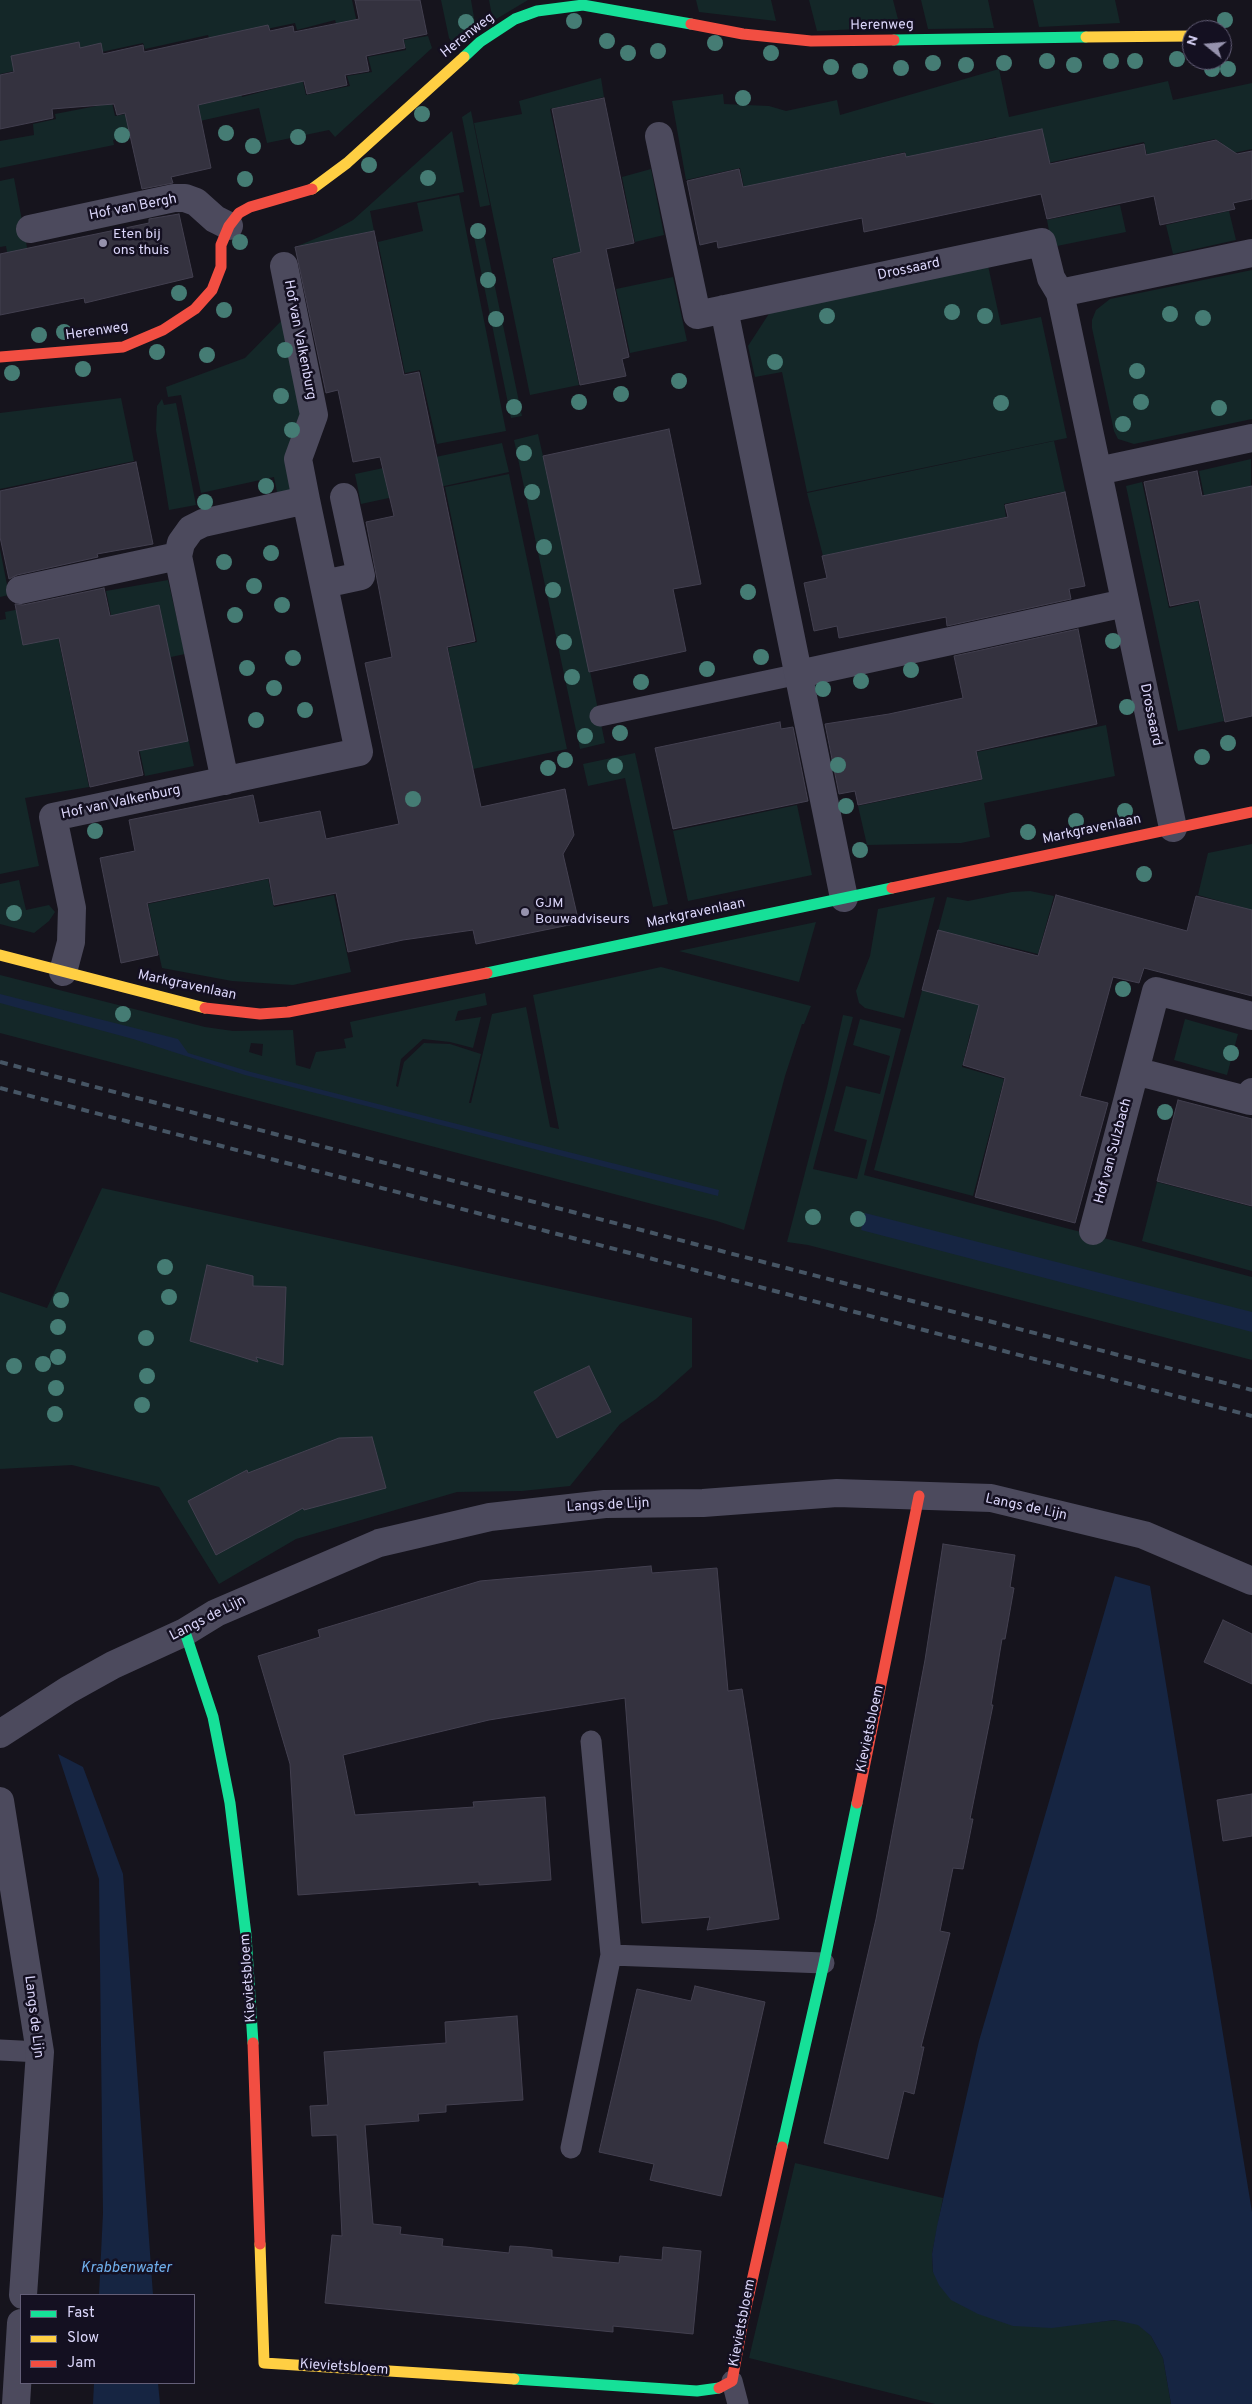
<!DOCTYPE html>
<style>
body{margin:0}
#map{position:relative;width:1252px;height:2404px;overflow:hidden;background:#16141d;font-family:Overpass,sans-serif}
canvas{display:block}
.legend{position:absolute;left:20px;top:2294px;width:175px;height:90px;box-sizing:border-box;background:#141021;border:1px solid #645f78;margin:0;padding:6px 9px;list-style:none;font-size:15px;color:#dbd6fa}
.legend li{display:flex;align-items:center;gap:10px;height:25px}
.legend b{width:25px;border:1px solid #645f78}
.north{position:absolute;left:1182px;top:20px;width:50px;height:50px;box-sizing:border-box;background:#141021;border:1px solid #645f78;border-radius:50%;rotate:287deg;font-size:14px;font-weight:700;line-height:20px;text-align:center;color:#dbd6fa}
.north::after{content:'';display:block;margin:auto;width:18px;height:22px;background:#9692ad;clip-path:polygon(50% 0,100% 100%,50% 72%,0 100%)}
</style>
<div id="map">
<canvas width="1252" height="2404"></canvas>
<ul class="legend">
<li><b style="height:6px;background:#16e098"></b>Fast</li>
<li><b style="height:6px;background:#ffcf43"></b>Slow</li>
<li><b style="height:6px;background:#f24e42"></b>Jam</li>
</ul>
<div class="north">N</div>
</div>
<script>
const ctx = document.querySelector('canvas').getContext('2d');
ctx.lineJoin = 'round';
function fill(path, color) { ctx.fillStyle = color; ctx.fill(path, 'evenodd'); }
const toPath = rows => new Path2D(rows.map(r => 'M' + r).join(''));
function trace(path, color, width, dash) { ctx.strokeStyle = color; ctx.lineWidth = width; ctx.lineCap = dash ? 'butt' : 'round'; ctx.setLineDash(dash || []); ctx.stroke(path); }
function drawText(font, color, halo, rows, align = 'center') {
  ctx.font = font + ' Overpass,sans-serif'; ctx.lineWidth = 5; ctx.setLineDash([]); ctx.textBaseline = 'middle'; ctx.strokeStyle = halo; ctx.fillStyle = color; for (const [text, x, y, turn = 0] of rows) {
    ctx.save(); ctx.translate(x, y); ctx.rotate((+turn || 0) * Math.PI / 180); ctx.textAlign = isNaN(turn) ? turn : align; if (halo) ctx.strokeText(text, 0, 0); ctx.fillText(text, 0, 0); ctx.restore();
  }
}
const green = toPath([
 [0,0,352,0,357,23,338,29,335,20,297,30,295,23,210,41,208,35,145,49,143,43,0,74],
 [441,0,471,0,476,29,455,46,449,38],
 [489,0,528,0,493,21],
 [696,0,771,0,776,21,699,12],
 [809,0,893,0,900,27,817,31],
 [921,0,988,0,994,28,928,29],
 [1033,0,1115,0,1120,23,1039,27],
 [428,36,432,48,335,137,329,130,267,143,259,108,113,140,114,145,0,168,0,141,34,135,33,124,56,119,55,114,112,103,115,116,158,108,179,109,222,100,220,91,239,87,242,97,284,86,283,78,301,74,306,95,350,86,347,76,372,72,368,57,406,50,404,40],
 [999,69,1009,117,1168,81,1173,100,1252,83,1252,149,1225,155,1222,143,1215,139,1183,146,1186,164,1151,171,1144,142,1034,166,999,147,996,137,959,146,960,156,909,167,905,152,744,187,740,168,686,180,672,101,723,94,724,104,769,106,786,111,837,100,840,115],
 [601,78,604,97,550,109,581,252,552,258,579,385,530,395,474,123,522,114,519,101],
 [471,111,490,205,480,207,462,117],
 [452,131,464,192,370,211,374,231,293,248,331,232,353,220],
 [651,169,664,235,635,242,622,177],
 [14,178,38,306,10,270,6,246,0,247,0,181],
 [459,195,506,431,437,444,420,370,405,373,378,242,423,231,417,203],
 [1120,205,1126,232,1052,247,1047,220],
 [1229,211,1236,240,1173,254,1166,225],
 [482,225,522,416,511,418,472,227],
 [987,261,1001,325,1041,317,1067,438,807,492,782,372,755,377,748,346,774,306],
 [1252,270,1252,419,1134,444,1118,439,1114,431,1092,328,1092,320,1096,310,1110,299],
 [673,277,687,341,630,353,616,289],
 [285,317,306,415,297,492,278,497,274,477,201,493,181,395,168,397,166,387,245,358],
 [121,398,134,461,0,489,0,413],
 [162,399,164,405,176,403,196,505,169,510,156,430,157,406],
 [538,434,550,487,619,600,632,663,610,668,606,653,587,657,605,743,580,749,514,440],
 [1054,441,1066,495,1060,492,1004,504,1006,517,823,556,807,493],
 [502,443,509,472,361,504,355,474],
 [1251,459,1252,586,1224,592,1199,471],
 [509,474,567,749,473,769,448,648,477,642,445,487],
 [1142,482,1169,608,1198,601,1224,721,1178,731,1126,486],
 [0,549,9,595,0,597],
 [168,580,185,654,171,657,194,766,145,776,106,591],
 [51,603,89,787,25,798,39,866,0,874,0,620,6,619,5,612],
 [1106,725,1115,776,984,803,990,837,961,843,867,845,858,806,982,780,977,752],
 [635,753,668,904,653,907,625,778,588,786,583,764],
 [797,805,812,875,688,901,673,831],
 [1252,844,1252,910,1198,895,1208,853],
 [268,879,274,907,334,895,351,972,293,985,232,981,162,968,148,904],
 [19,880,26,910,49,905,55,912,49,921,34,933,0,924,0,884],
 [1030,891,1054,896,1038,954,990,942,982,975,986,977,978,1006,993,1010,985,1037,970,1034,962,1067,1004,1079,973,1196,874,1170,947,897,968,901,1012,892],
 [935,897,904,1018,865,1008,859,1003,856,991,870,956,878,909],
 [816,922,799,982,679,951],
 [661,967,811,1006,804,1024,802,1024,785,1076,744,1230,717,1221,0,1033,0,975,205,1027,233,1031,293,1030,296,1065,310,1069,316,1052,346,1048,344,1039,353,1037,350,1022,485,993,487,1005,458,1011,455,1021,481,1017,473,1048,450,1042,423,1039,401,1059,396,1086,398,1087,404,1062,424,1043,450,1044,481,1054,469,1103,471,1103,492,1014,526,1007,550,1127,559,1129,533,995],
 [251,1043,263,1044,262,1056,249,1052],
 [843,1015,853,1017,813,1169,857,1179,867,1140,834,1131,846,1086,880,1094,890,1056,853,1045,860,1019,901,1029,864,1175,1252,1277,1252,1360,808,1245,787,1242,827,1088],
 [1185,1019,1238,1034,1227,1075,1174,1060],
 [1157,1182,1252,1207,1252,1271,1142,1241],
 [102,1188,692,1318,692,1367,656,1399,620,1424,570,1486,522,1491,457,1492,296,1539,219,1584,159,1487,72,1465,0,1469,0,1292,47,1308],
 [795,2163,943,2198,932,2254,933,2272,1087,2323,1116,2320,1138,2324,1151,2336,1163,2358,1171,2404,935,2404,749,2358]
]);
const water = toPath([
 [0,994,178,1039,188,1053,251,1072,719,1190,718,1196,245,1075,133,1039,0,1003],
 [865,1213,1252,1312,1252,1332,861,1230],
 [1115,1576,1150,1586,1252,2212,1252,2404,1171,2404,1163,2358,1151,2336,1138,2325,1115,2320,1052,2328,1013,2326,978,2314,951,2300,939,2285,933,2272,932,2254,937,2226,979,2041],
 [58,1754,83,1767,123,1874,153,2295,99,2295,103,2213,99,1879],
 [94,2383,158,2383,160,2404,93,2404]
]);
const building = toPath([
 [355,0,420,0,427,34,403,39,405,48,366,56,369,71,345,75,347,85,307,94,304,81,198,105,211,168,171,177,173,183,142,189,125,113,117,115,114,104,52,109,53,118,0,129,0,75,14,72,11,56,79,42,80,48,101,43,103,54,143,45,144,52,268,25,270,31,293,26,294,32,359,19,355,0],
 [604,98,634,243,606,249,629,357,622,359,626,376,580,385,553,259,581,252,552,109,604,98],
 [1042,129,1050,164,1144,144,1146,155,1216,140,1237,154,1252,151,1252,199,1233,203,1235,209,1160,225,1154,196,1047,219,1041,194,864,232,862,218,718,248,717,241,700,245,687,181,739,169,743,187,905,153,906,157,1042,129],
 [179,214,193,277,85,303,84,298,0,315,0,254,149,223,149,219,179,214],
 [374,231,404,375,419,372,475,641,447,647,481,807,565,789,574,835,563,854,579,923,476,944,473,930,403,940,348,952,336,893,274,905,269,878,147,903,158,955,121,963,100,858,135,851,129,820,253,795,259,823,320,811,326,839,399,824,365,663,392,657,366,522,394,516,380,457,353,462,338,390,326,393,295,247,374,231],
 [669,429,701,584,673,589,686,651,589,672,543,456,669,429],
 [136,462,153,544,97,554,98,557,17,575,9,579,0,537,0,491,136,462],
 [1197,471,1202,496,1252,486,1252,716,1225,722,1199,600,1170,606,1144,482,1197,471],
 [1065,492,1085,586,1069,589,1071,599,947,626,946,617,839,638,837,626,814,631,804,583,827,578,822,556,1008,517,1005,505,1065,492],
 [104,588,110,616,159,605,188,741,138,751,143,775,90,787,59,638,23,645,15,604,23,605,104,588],
 [1078,629,1097,724,976,751,982,779,858,805,855,791,839,794,825,724,889,714,963,698,954,656,1078,629],
 [780,722,781,729,793,727,808,801,673,829,655,748,780,722],
 [1056,895,1187,931,1196,896,1252,910,1252,996,1144,968,1139,983,1113,977,1080,1096,1108,1103,1075,1223,975,1197,1005,1078,963,1065,979,1005,922,990,938,930,1038,956,1056,895],
 [1178,1100,1252,1119,1252,1206,1157,1181,1178,1100],
 [207,1265,253,1276,253,1286,286,1287,283,1365,256,1357,258,1362,190,1341,207,1265],
 [589,1366,611,1412,557,1438,534,1392,589,1366],
 [372,1437,386,1488,304,1510,303,1508,216,1555,188,1501,247,1470,248,1473,339,1438,372,1437],
 [943,1544,1015,1555,1010,1587,1014,1588,1005,1639,1002,1639,991,1705,993,1705,970,1819,973,1819,963,1869,953,1868,940,1931,950,1933,921,2047,924,2047,914,2094,904,2091,888,2159,824,2143,876,1919,925,1660,943,1544],
 [651,1566,652,1573,717,1568,728,1691,742,1689,779,1919,707,1930,710,1917,642,1923,625,1698,489,1720,343,1755,355,1815,474,1807,473,1802,545,1797,551,1880,479,1885,479,1882,298,1895,290,1764,258,1656,320,1637,318,1630,480,1581,651,1566],
 [1223,1620,1252,1634,1252,1684,1204,1662,1223,1620],
 [1252,1794,1252,1836,1223,1841,1217,1800,1252,1794],
 [695,1986,765,2002,721,2196,650,2180,654,2164,599,2152,637,1989,691,2001,695,1986],
 [517,2016,523,2100,446,2105,446,2112,418,2114,419,2121,365,2125,373,2224,401,2227,400,2234,443,2239,442,2246,509,2253,510,2246,526,2247,552,2250,552,2257,619,2263,620,2256,662,2260,663,2247,701,2251,693,2334,613,2326,613,2332,325,2303,332,2235,342,2236,337,2135,312,2136,310,2106,328,2105,324,2052,446,2043,445,2022,517,2016]
]);
const lane = toPath([
 [600,716,799,674],
 [611,1955,824,1963],
 [0,2050,40,2052],
 [571,2148,611,1955,591,1741],
 [732,2381,738,2404]
]);
const street = toPath([
 [659,136,697,315,1042,242,1051,278,1060,293,1173,828],
 [30,229,174,198,185,198,196,202,215,219,229,226],
 [284,266,314,415,298,459,306,500],
 [1060,293,1252,253],
 [724,309,844,898],
 [1098,471,1252,438],
 [178,556,225,781],
 [324,584,361,576,344,497],
 [20,590,178,556,181,543,191,529,203,523,306,500,359,752,53,817,72,908,71,942,63,972],
 [799,674,1125,603],
 [1135,1071,1156,991,1252,1016],
 [1093,1231,1135,1071,1250,1101,1252,1092],
 [0,1734,68,1690,113,1665,185,1632,216,1613,379,1543,490,1517,605,1504,703,1503,837,1493,991,1498,1144,1535,1252,1581],
 [0,1801,40,2052,23,2295],
 [16,2404,21,2323]
]);
const fast = toPath([
 [894,40,1086,37],
 [464,57,480,42,515,19,537,11,583,5,691,24],
 [487,973,892,888],
 [185,1632,213,1717,230,1803,246,1935,253,2043],
 [782,2147,824,1963,857,1803],
 [514,2379,697,2391,719,2388]
]);
const slow = toPath([
 [1086,37,1192,36],
 [312,189,347,163,464,57],
 [0,955,205,1008],
 [260,2244,264,2363,514,2379]
]);
const jam = toPath([
 [691,24,743,34,811,41,894,40],
 [0,357,123,347,163,330,195,309,212,290,221,267,221,245,229,226,239,213,250,207,312,189],
 [892,888,1252,812],
 [205,1008,260,1014,288,1012,487,973],
 [857,1803,919,1496],
 [253,2043,260,2244],
 [719,2388,732,2381,743,2321,782,2147]
]);
const rail = toPath([
 [0,1062,1252,1390],
 [0,1088,1252,1416]
]);
const trees = [
 [1225,20],
 [574,21],
 [466,22],
 [607,41],
 [715,43],
 [658,51],
 [628,53],
 [771,53],
 [1177,59],
 [1047,61],
 [1111,61],
 [1135,61],
 [933,63],
 [1004,63],
 [966,65],
 [1074,65],
 [831,67],
 [901,68],
 [1212,69],
 [1228,69],
 [860,71],
 [743,98],
 [422,114],
 [226,133],
 [122,135],
 [298,137],
 [253,146],
 [369,165],
 [428,178],
 [245,179],
 [478,231],
 [240,242],
 [488,280],
 [179,293],
 [224,310],
 [952,312],
 [1170,314],
 [827,316],
 [985,316],
 [1203,318],
 [496,319],
 [64,332],
 [39,335],
 [285,350],
 [157,352],
 [207,355],
 [775,362],
 [83,369],
 [1137,371],
 [12,373],
 [679,381],
 [621,394],
 [281,396],
 [579,402],
 [1141,402],
 [1001,403],
 [514,407],
 [1219,408],
 [1123,424],
 [292,430],
 [524,453],
 [266,486],
 [532,492],
 [205,502],
 [544,547],
 [271,553],
 [224,562],
 [254,586],
 [553,590],
 [748,592],
 [282,605],
 [235,615],
 [1113,641],
 [564,642],
 [761,657],
 [293,658],
 [247,668],
 [707,669],
 [911,670],
 [572,677],
 [861,681],
 [641,682],
 [274,688],
 [823,689],
 [1127,707],
 [305,710],
 [256,720],
 [620,733],
 [585,736],
 [1228,743],
 [1202,757],
 [565,760],
 [838,765],
 [615,766],
 [548,768],
 [413,799],
 [846,806],
 [1125,811],
 [1076,821],
 [95,831],
 [1028,832],
 [860,850],
 [1144,874],
 [14,913],
 [1123,989],
 [123,1014],
 [1231,1053],
 [1165,1112],
 [813,1217],
 [858,1219],
 [165,1267],
 [169,1297],
 [61,1300],
 [58,1327],
 [146,1338],
 [58,1357],
 [43,1364],
 [14,1366],
 [147,1376],
 [56,1388],
 [142,1405],
 [55,1414]
];
const markers = [
 [103,243,5,"#9692ad"],
 [525,912,5,"#9692ad"]
];
const streetNames = [
 ["Herenweg",882,26,-1],
 ["Herenweg",468,36,-38],
 ["Hof van Bergh",133,208,-11],
 ["Drossaard",909,270,-12],
 ["Herenweg",97,332,-8],
 ["Hof van Valkenburg",299,340,79],
 ["Drossaard",1150,715,78],
 ["Hof van Valkenburg",121,803,-12],
 ["Markgravenlaan",1092,830,-12],
 ["Markgravenlaan",696,914,-12],
 ["Markgravenlaan",187,986,12],
 ["Hof van Sulzbach",1114,1151,-75],
 ["Langs de Lijn",608,1506,-3],
 ["Langs de Lijn",1026,1508,12],
 ["Langs de Lijn",208,1619,-27],
 ["Kievietsbloem",871,1729,-78],
 ["Kievietsbloem",249,1978,-94],
 ["Langs de Lijn",33,2017,83],
 ["Kievietsbloem",743,2323,-79],
 ["Kievietsbloem",344,2368,4]
];
const poiNames = [
 ["Eten bij",113,235],
 ["ons thuis",113,251],
 ["GJM",535,904],
 ["Bouwadviseurs",535,920]
];
const waterNames = [
 ["Krabbenwater",126,2269]
];
fill(green, '#142728');
fill(water, '#162542');
fill(building, '#34323f');
trace(building, '#434050', 1);
trace(lane, '#4c4a5d', 21);
trace(street, '#4c4a5d', 28);
trace(fast, '#16e098', 11);
trace(slow, '#ffcf43', 11);
trace(jam, '#f24e42', 11);
trace(rail, '#465564', 4, [8, 6]);
ctx.fillStyle = '#457c74';
for (const [x, y] of trees) { ctx.beginPath(); ctx.arc(x, y, 8, 0, 2 * Math.PI); ctx.fill(); }
for (const [x, y, r, color] of markers) { const dot = new Path2D(); dot.arc(x, y, r, 0, 2 * Math.PI); ctx.fillStyle = color; ctx.fill(dot); trace(dot, '#141021', 2); }
drawText('14px', '#dbd6fa', '#141021', streetNames);
drawText('14px', '#dbd6fa', '#141021', poiNames, 'left');
drawText('italic 15px', '#70b0ed', '#141021', waterNames);
</script>
